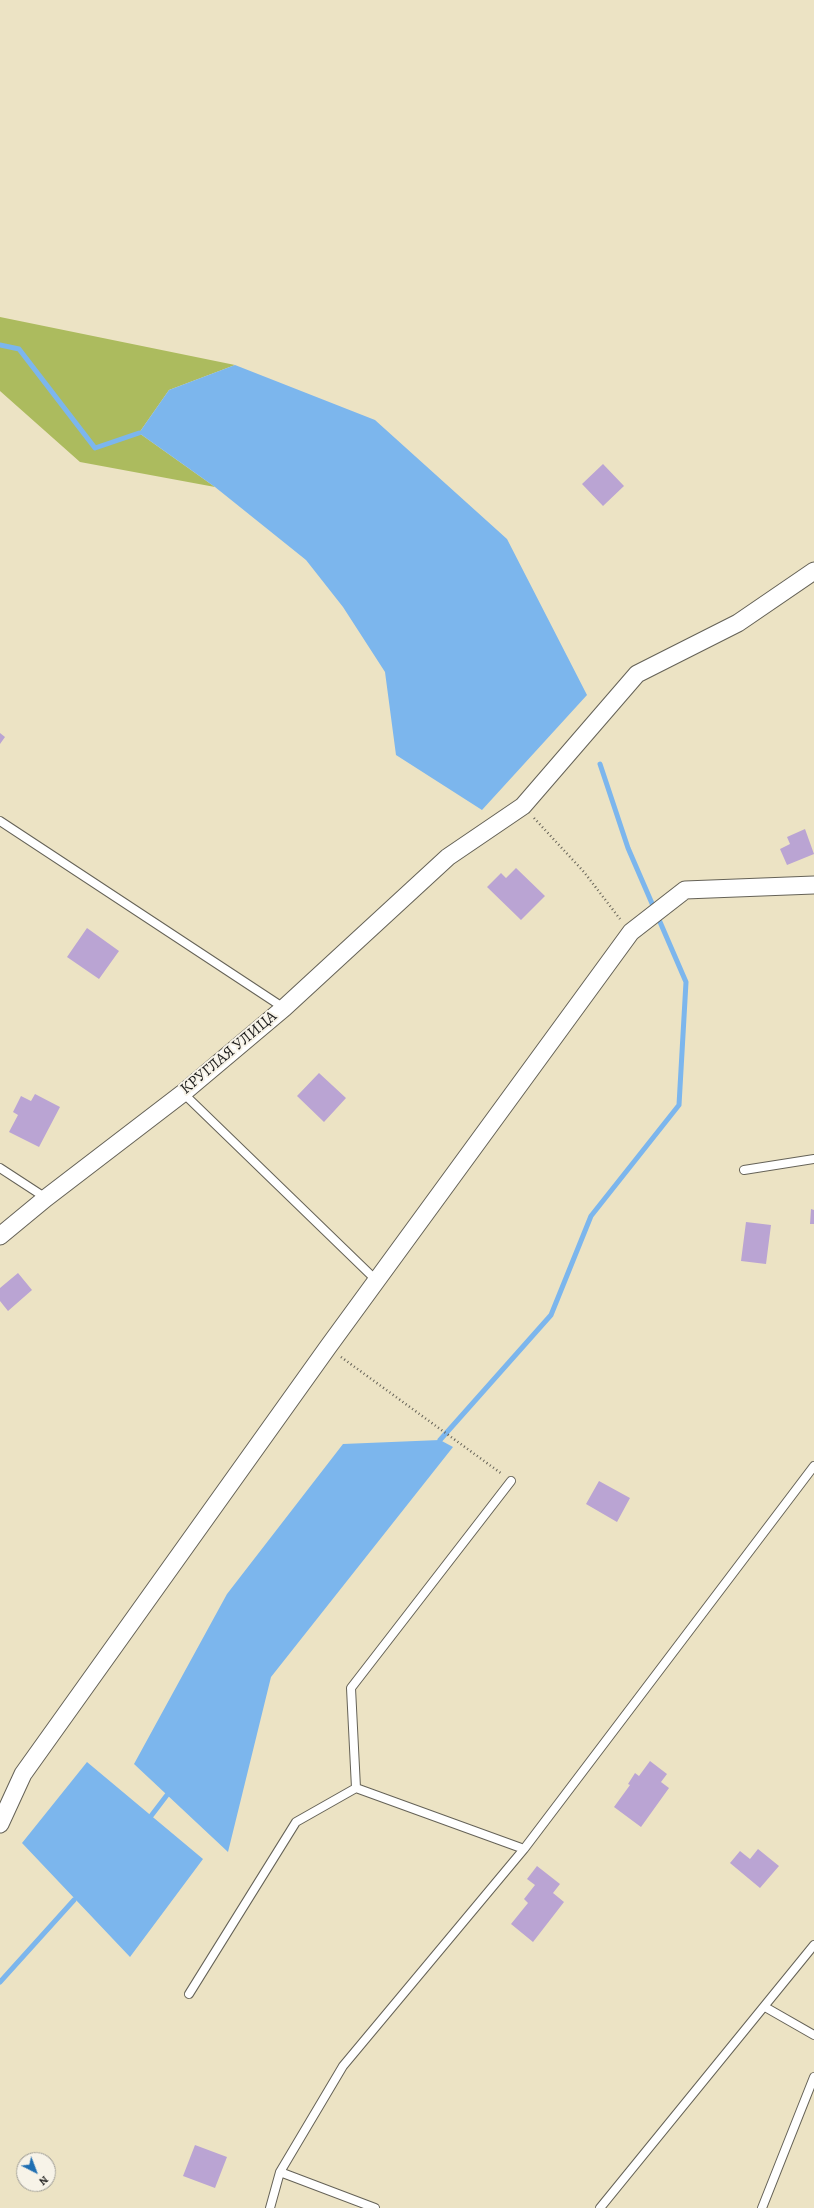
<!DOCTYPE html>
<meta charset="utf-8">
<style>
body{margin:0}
#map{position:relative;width:814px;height:2208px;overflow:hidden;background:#ece3c4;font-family:Alegreya,serif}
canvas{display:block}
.north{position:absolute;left:16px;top:2152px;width:40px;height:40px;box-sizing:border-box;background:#f7f3e8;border:1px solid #9f9d96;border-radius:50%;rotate:138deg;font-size:11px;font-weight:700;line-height:16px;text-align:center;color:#1c1c1c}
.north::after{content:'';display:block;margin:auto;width:14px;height:18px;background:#1f6fb2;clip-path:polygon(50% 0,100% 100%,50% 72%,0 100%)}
</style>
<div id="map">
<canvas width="814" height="2208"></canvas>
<div class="north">N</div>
</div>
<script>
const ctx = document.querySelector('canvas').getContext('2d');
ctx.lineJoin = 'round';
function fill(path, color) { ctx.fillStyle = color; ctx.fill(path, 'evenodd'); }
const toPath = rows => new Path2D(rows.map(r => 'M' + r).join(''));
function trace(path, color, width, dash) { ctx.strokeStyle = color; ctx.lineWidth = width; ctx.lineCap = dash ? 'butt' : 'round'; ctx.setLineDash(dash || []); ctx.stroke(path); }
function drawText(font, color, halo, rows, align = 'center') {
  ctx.font = font + ' Alegreya,serif'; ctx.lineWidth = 4; ctx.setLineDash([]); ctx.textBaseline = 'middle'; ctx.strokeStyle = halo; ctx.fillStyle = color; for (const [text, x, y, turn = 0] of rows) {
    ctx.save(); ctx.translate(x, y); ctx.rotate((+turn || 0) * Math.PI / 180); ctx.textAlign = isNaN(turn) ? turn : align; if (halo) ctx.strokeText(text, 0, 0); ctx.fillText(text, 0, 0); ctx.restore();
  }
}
const green = toPath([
 [0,317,235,365,169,390,139,433,215,487,80,462,0,391]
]);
const water = toPath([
 [235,365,375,420,507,539,587,695,482,810,396,755,385,672,343,607,306,560,215,487,139,433,169,390],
 [440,1440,453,1447,271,1677,228,1852,134,1764,227,1594,343,1444],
 [87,1762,203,1859,130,1957,22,1843]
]);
const stream = toPath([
 [0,345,19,349,95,448,139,433],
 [440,1440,551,1315,591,1216,679,1105,686,982,628,848,600,764],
 [151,1816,167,1795],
 [0,1982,74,1900]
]);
const building = toPath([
 [603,464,624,486,603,506,582,484],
 [0,733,5,737,0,744],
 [805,829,814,854,787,865,780,849,790,844,787,837],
 [516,868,545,896,521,920,487,887,501,873,506,878],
 [87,928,119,951,99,979,67,957],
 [319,1073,346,1098,324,1122,297,1096],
 [35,1094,60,1107,39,1147,9,1132,18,1115,13,1112,21,1096,31,1101],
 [811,1209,814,1210,814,1224,810,1224],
 [746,1222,771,1225,766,1264,741,1261],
 [18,1273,32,1290,8,1311,0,1301,0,1288],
 [599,1481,630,1498,617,1522,586,1504],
 [650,1761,667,1774,661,1782,669,1788,641,1827,614,1807,630,1785,628,1784,635,1773,639,1776],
 [758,1849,779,1866,760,1888,730,1863,740,1851,750,1859],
 [537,1866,560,1884,553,1893,564,1902,533,1942,511,1924,528,1903,524,1899,535,1885,527,1879],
 [195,2145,227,2157,215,2188,183,2176]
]);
const path = toPath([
 [534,818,584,872,620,919],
 [341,1357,502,1474]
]);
const lane = toPath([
 [0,821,284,1008],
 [183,1093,377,1281],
 [0,1168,46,1198],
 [744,1170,814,1159],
 [511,1481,351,1688,356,1788,524,1849],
 [189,1994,296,1822,356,1788],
 [765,2007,814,2035],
 [280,2172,375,2208],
 [270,2208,280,2172,343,2066,524,1849,814,1466],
 [600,2208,814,1945],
 [762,2208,814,2077]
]);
const street = toPath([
 [0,1236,46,1198,183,1093,284,1008,448,857,523,806,637,674,738,623,814,571],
 [0,1824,23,1774,328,1347,631,932,685,890,814,885]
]);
const streetNames = [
 ["КРУГЛАЯ УЛИЦА",229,1053,-40]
];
fill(green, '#acbb5e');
fill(water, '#7cb6ed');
trace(stream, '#7cb6ed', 5);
fill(building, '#baa4d3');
trace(lane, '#656257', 10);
trace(street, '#656257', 19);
trace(path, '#656257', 2.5, [1, 3]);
trace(lane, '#fff', 8);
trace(street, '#fff', 17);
drawText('16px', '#1c1c1c', '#f7f3e8', streetNames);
</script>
